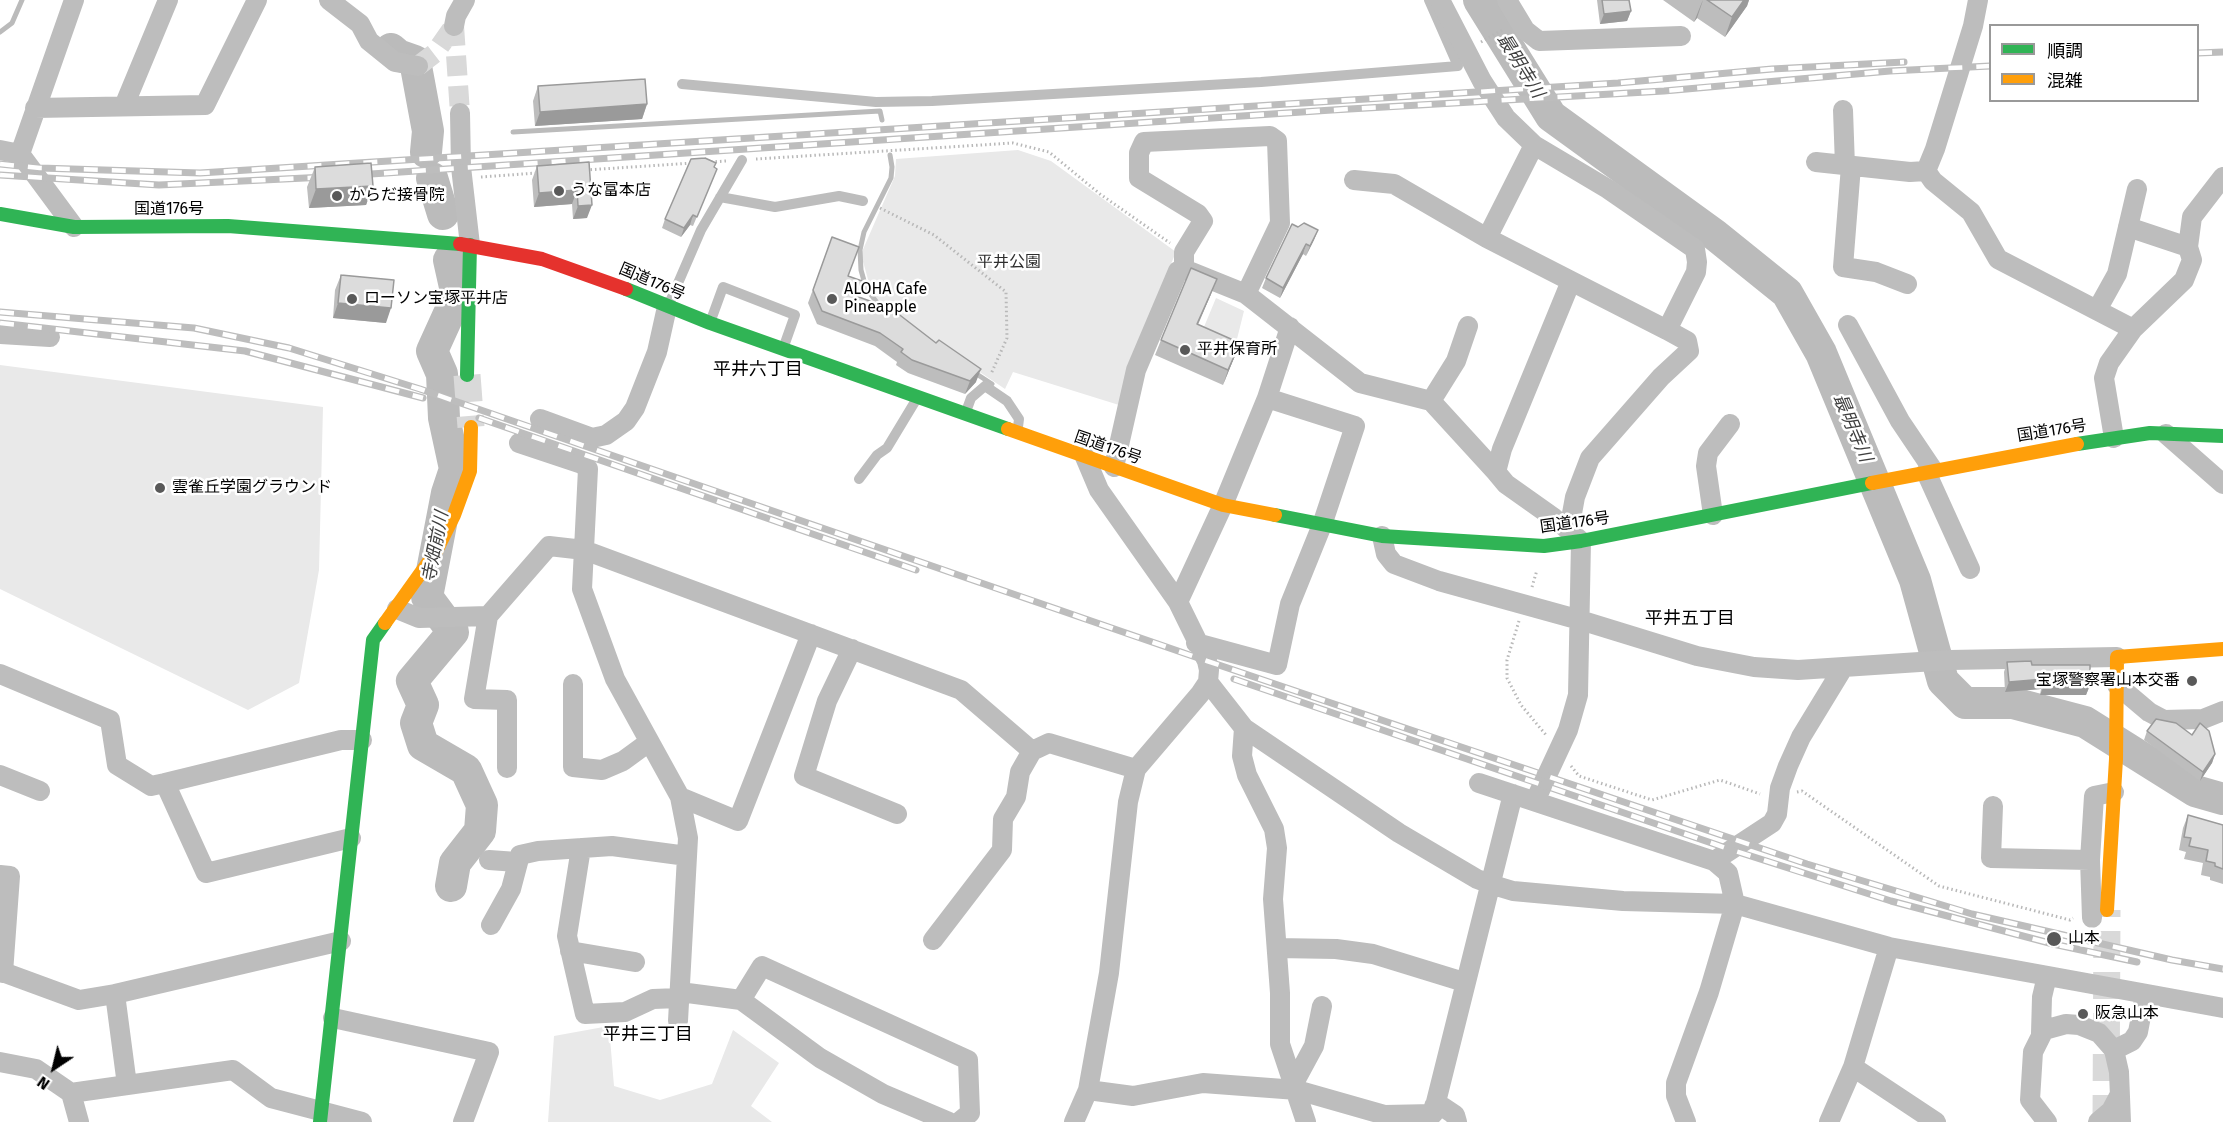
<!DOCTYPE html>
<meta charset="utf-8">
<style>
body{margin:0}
#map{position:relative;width:2223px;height:1122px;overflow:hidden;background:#fff;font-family:"Fira Sans","Noto Sans JP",sans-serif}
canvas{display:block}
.legend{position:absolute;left:1989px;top:24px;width:210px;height:78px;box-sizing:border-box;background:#fff;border:2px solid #999;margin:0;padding:8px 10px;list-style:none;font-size:18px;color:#000}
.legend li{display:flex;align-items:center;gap:12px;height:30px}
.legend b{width:30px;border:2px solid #999}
.north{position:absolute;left:24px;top:1038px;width:60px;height:60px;-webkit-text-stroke:4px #fff;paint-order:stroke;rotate:215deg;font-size:16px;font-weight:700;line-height:24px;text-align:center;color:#000}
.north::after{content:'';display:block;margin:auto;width:21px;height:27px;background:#000;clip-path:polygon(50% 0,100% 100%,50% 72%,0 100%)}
</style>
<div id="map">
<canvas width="2223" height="1122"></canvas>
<ul class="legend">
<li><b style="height:8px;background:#30b455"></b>順調</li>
<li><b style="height:8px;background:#ff9f0a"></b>混雑</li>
</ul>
<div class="north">N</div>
</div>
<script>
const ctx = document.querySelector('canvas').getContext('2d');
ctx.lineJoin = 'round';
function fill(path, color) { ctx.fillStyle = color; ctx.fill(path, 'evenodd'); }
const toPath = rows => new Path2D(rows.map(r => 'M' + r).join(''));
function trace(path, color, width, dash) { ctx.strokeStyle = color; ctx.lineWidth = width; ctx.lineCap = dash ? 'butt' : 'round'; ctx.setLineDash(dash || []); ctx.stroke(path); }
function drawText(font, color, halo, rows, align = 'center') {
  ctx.font = font + ' "Fira Sans","Noto Sans JP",sans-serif'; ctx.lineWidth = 5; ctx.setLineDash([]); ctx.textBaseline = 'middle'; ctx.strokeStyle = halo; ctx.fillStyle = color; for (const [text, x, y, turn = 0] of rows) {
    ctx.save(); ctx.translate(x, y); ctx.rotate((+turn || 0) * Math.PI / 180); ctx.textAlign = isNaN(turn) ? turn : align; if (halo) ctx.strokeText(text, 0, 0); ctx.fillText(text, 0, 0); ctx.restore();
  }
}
const green = toPath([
 [1018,150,1051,161,1176,252,1127,369,1119,405,1013,372,1005,389,886,309,872,294,861,254,895,176,896,159],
 [1216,298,1244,311,1233,355,1199,339],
 [0,365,323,407,319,570,299,683,248,710,0,589],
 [609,1026,614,1086,660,1100,712,1084,733,1030,779,1063,751,1106,772,1122,548,1122,554,1036]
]);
const stream = toPath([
 [0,32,12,23,22,0],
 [513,132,880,111,882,120],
 [881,308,866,288,861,270,860,250,864,232,891,178,892,167,890,155],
 [975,373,992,384]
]);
const river = toPath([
 [1479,0,1551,116,1715,235,1787,293,1821,353,1915,580,1943,681,1965,703,2013,703,2085,722,2195,791,2223,799],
 [391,49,398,55,415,61,428,131,426,152],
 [432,178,443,214],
 [449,260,457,296,432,351,442,374,444,418,455,469,447,493,427,597,453,632,412,681,423,705,416,723,423,745,466,770,482,805,480,831,455,863,451,886]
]);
const streetTunnel = toPath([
 [454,26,460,113],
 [418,66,435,53,454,26]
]);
const secondaryTunnel = toPath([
 [467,375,471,427],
 [2106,1122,2107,910]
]);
const path = toPath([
 [1481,42,1504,29],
 [756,159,1013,143,1049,152,1100,194,1170,243],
 [711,162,726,161],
 [586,170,693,163],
 [481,177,537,173],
 [876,206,934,235,1006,292,1007,338,991,374],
 [1532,587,1537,570],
 [1519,621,1507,660,1507,678,1521,705,1546,735],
 [1571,766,1579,776,1652,800,1720,780,1760,794],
 [1797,792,1802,791,1939,886,2070,920,2073,918]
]);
const lane = toPath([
 [682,84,876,102,932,101,1261,82,1458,66,1429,0],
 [720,197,775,207,839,196,863,201],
 [669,304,701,230,742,160],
 [711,320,723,287,795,315,784,346],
 [967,409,971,398,985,386,1007,401,1019,419,1018,427],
 [859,479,877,455,887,448,916,400]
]);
const street = toPath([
 [329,0,360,24,369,41,395,62,418,66],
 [1440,0,1482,81,1506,118,1534,145,1608,189,1695,249,1697,262,1696,272,1667,330,1571,281,1502,449,1496,472,1506,484,1554,518,1581,541,1578,695,1568,730,1535,801],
 [1507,0,1525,30,1539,41,1681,36],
 [1978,0,1973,26,1935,149,1926,171,1933,181,1971,212,1998,259,2133,329],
 [454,26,456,16,465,0],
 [124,106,168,0],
 [35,108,205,105,257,0],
 [1843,110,1845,166],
 [460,113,461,167,470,245],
 [0,150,20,154],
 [1816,162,1910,172,1926,171],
 [1851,166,1843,267,1876,272,1907,284],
 [1354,180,1394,184,1487,238,1571,281],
 [74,227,20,154,74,0],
 [2128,227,2188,247],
 [1487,238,1534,145],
 [1184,269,1184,252,1203,221,1198,214,1139,178,1139,153,1144,142,1270,136,1277,141,1280,223,1246,294],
 [2097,310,2117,274,2137,189],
 [1848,325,1900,421,1933,470],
 [0,334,50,337],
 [1431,401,1456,361,1468,326],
 [540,419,592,438,606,435,626,421,635,408,657,352,667,307],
 [2166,434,2223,484],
 [2114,438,2104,378,2109,363,2133,329,2184,280,2192,260,2188,247,2192,217,2223,177],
 [519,443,582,464,588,469,582,589,615,679,680,797,688,838,678,1021],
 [1114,467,1136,370,1178,271,1184,269,1246,294,1360,383,1431,401,1496,472],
 [1926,472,1970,569],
 [1713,515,1706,466,1708,453,1730,424],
 [1569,530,1575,497,1590,458,1661,377,1689,351,1687,341,1667,330],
 [1382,536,1386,554,1394,564,1439,581,1580,620,1697,656,1754,667,1798,670,1950,660,2117,657],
 [1178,602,1223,505,1267,398,1290,327],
 [397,609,419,618,488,616,549,546,584,550,961,690,1032,751],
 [488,616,474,699,507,700,507,768],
 [1196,643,1277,665,1290,604,1322,525,1355,426,1267,398],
 [852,649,827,701,804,776,897,814],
 [0,674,110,720,117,765,151,786,165,783],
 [1208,682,1244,728,1399,833,1477,879,1493,885,1513,891,1623,901,1735,904,1889,947,2223,1008],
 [573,684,573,767,602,770,623,761,649,742],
 [2117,685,2149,712,2164,720,2203,719,2223,711],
 [1244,728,1242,756,1247,775,1274,829,1277,848,1273,899,1280,993,1280,1044,1306,1122],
 [0,775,40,791],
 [1479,783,1714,861,1728,873,1735,904,1709,992,1676,1083,1676,1096,1686,1122],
 [680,797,738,821,811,634],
 [1993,806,1991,858,2090,860],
 [351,838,206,873,165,783,341,740,362,740],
 [581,848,567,936,585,1014,625,1012,653,999,679,998],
 [489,860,517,862],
 [1714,861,1772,823,1777,814,1780,788,1788,766,1801,737,1843,668],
 [0,875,10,876,3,973],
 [2092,918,2090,860,2094,796,2114,792],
 [491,925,511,889,520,855,538,851,612,846,687,856],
 [933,940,1002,850,1003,819,1016,797,1020,772,1032,751,1049,743,1136,769],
 [1277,948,1336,949,1373,954,1464,982],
 [570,951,635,962],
 [0,971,79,1000,115,994],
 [680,992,741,1000,820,1058,883,1094,949,1122],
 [741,1000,762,966,968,1060,970,1113,959,1122],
 [333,1018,489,1052,463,1122],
 [2041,1033,2042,997,2047,976],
 [2114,1050,2132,1041,2138,1032,2145,995],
 [0,1062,36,1069,71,1093,79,1122],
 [1853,1067,1936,1122],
 [1294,1083,1314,1046,1322,1006],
 [127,1085,115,994,341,941],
 [1088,1090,1133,1096,1203,1083,1297,1090,1385,1115,1433,1114,1513,794],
 [71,1093,233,1070,271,1098,362,1122],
 [1434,1106,1443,1107,1455,1115,1457,1122],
 [1074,1122,1088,1090,1109,973,1128,802,1136,769,1200,694,1208,682,1209,670,1207,661,1178,602,1099,490,1085,457],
 [1829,1122,1853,1067,1889,947],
 [2047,1122,2030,1100,2033,1052,2044,1030,2066,1024,2079,1025,2099,1033,2114,1050,2119,1072,2121,1122],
 [2098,1122,2111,1111,2119,1096]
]);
const fast = toPath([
 [0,214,74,227,228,226,460,244],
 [626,289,710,323,1008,429],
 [467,375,470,245],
 [2077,444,2150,433,2223,436],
 [1275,515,1382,536,1544,546,1581,541,1872,483],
 [320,1122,373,640,385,623]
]);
const slow = toPath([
 [1008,429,1223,505,1275,515],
 [1872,483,2077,444],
 [385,623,435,553,454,515,470,471,471,427],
 [2107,910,2116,759,2117,657,2223,649]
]);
const jam = toPath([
 [460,244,542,259,626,289]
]);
const rail = toPath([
 [2198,53,2223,52],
 [0,164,40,168,200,173,1618,83,1772,69,1904,62],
 [0,175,159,185,326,177],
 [356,175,1332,110,1664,91,1890,71,1990,66],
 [0,312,194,328,289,348,420,389,1207,661,1807,864,1972,914,2172,960,2223,969],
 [0,323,245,351,423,398],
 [479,418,916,570],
 [1234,679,1729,849,1891,901,2053,944,2137,962]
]);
const wall = toPath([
 [1597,0,1629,0,1631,11,1627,21,1600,24],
 [1663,0,1749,0,1747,6,1725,37,1697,18,1694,22],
 [538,86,647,104,642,119,535,126,533,101],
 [589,162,587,218,573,219,572,204,534,207,532,180,537,166],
 [315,167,373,186,366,205,309,208,307,187],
 [714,168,713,178,693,226,690,225,681,237,662,228,665,219],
 [1298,227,1318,230,1306,256,1303,254,1280,298,1262,288,1266,278],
 [832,237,856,296,976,382,965,394,908,373,896,365,897,362,875,346,817,324,808,303],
 [341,275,386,323,333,318,335,290],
 [1211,294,1198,325,1240,343,1223,385,1155,355,1161,340],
 [2007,662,2032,665,2090,685,2086,695,2040,695,2041,689,2005,692,2004,672],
 [2147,731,2215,754,2212,763,2200,781,2144,740],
 [2188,815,2223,825,2223,884,2210,880,2210,877,2201,875,2203,863,2184,859,2186,852,2179,850,2183,828]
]);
const shadedWall = toPath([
 [1703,0,1697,18,1694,22,1702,2],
 [1744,0,1749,0,1747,6,1725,37,1732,17],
 [1631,11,1627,21,1600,24,1604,14],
 [647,104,642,119,535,126,540,112],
 [373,186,366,205,309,208,316,189],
 [577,190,572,204,534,207,539,193],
 [592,205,587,218,573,219,578,206],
 [693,215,690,225,681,237,684,228],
 [1318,230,1314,240,1306,256,1310,246],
 [1306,244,1303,254,1280,298,1283,288],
 [1217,279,1211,294,1191,339,1197,324],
 [338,303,391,308,386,323,333,318],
 [1240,343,1234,358,1223,385,1228,370],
 [981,369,976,382,965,394,970,381],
 [2044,679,2041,689,2005,692,2009,682],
 [2044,685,2090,685,2086,695,2040,695],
 [2215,754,2212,763,2200,781,2203,772]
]);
const building = toPath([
 [1602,0,1629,0,1631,11,1604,14,1602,0],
 [1707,0,1744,0,1732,17,1707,0],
 [645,79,647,104,540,112,538,86,645,79],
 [705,158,716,163,714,167,717,169,697,217,693,215,684,228,665,219,691,159,705,158],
 [589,162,592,205,578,206,577,190,539,193,537,166,589,162],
 [371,163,373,186,316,189,315,167,371,163],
 [1304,223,1318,230,1310,246,1306,244,1283,288,1266,278,1292,224,1298,227,1304,223],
 [832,237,859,247,848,276,862,281,856,296,892,309,936,343,939,340,981,369,970,381,912,360,901,352,903,349,880,333,822,311,813,290,832,237],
 [1191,268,1217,279,1197,324,1240,343,1228,370,1161,340,1191,268],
 [341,275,394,280,391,308,338,303,341,275],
 [2031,661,2032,665,2090,665,2090,685,2044,685,2044,679,2009,682,2007,662,2031,661],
 [2156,719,2176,723,2192,735,2200,723,2209,731,2215,754,2203,772,2147,731,2156,719],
 [2188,815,2223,825,2223,869,2215,866,2215,863,2206,861,2208,850,2189,846,2191,838,2184,837,2188,815]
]);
const markers = [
 [559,191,6,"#595959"],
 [337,196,6,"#595959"],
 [352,299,6,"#595959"],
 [832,299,6,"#595959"],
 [1185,350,6,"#595959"],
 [160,488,6,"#595959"],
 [2192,681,6,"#595959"],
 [2054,939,8,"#595959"],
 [2083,1014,6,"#595959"]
];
const poiNames = [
 ["うな富本店",571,191],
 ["からだ接骨院",349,196],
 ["ALOHA Cafe",844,290],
 ["Pineapple",844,308],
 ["ローソン宝塚平井店",364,299],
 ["平井保育所",1197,350],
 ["雲雀丘学園グラウンド",172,488],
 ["宝塚警察署山本交番",2180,681,"right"],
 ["山本",2068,939],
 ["阪急山本",2095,1014]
];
const streetNames = [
 ["国道176号",169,210],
 ["国道176号",652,282,23],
 ["国道176号",2052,431,-9],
 ["国道176号",1108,448,19],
 ["国道176号",1575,523,-8]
];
const parkNames = [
 ["平井公園",1009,263]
];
const waterNames = [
 ["最明寺川",1520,66,58],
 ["最明寺川",1852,428,67],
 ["寺畑前川",436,547,-79]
];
const neighbourhoodNames = [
 ["平井六丁目",758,370],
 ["平井五丁目",1690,619],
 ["平井三丁目",648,1035]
];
fill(green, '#e9e9e9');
trace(stream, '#bbb', 5);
trace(river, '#bbb', 32);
trace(streetTunnel, '#d9d9d9', 20, [20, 10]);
trace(secondaryTunnel, '#d9d9d9', 27, [27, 14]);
trace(path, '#b8b8b8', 3, [1.5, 3]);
trace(lane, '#bdbdbd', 10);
trace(street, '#bdbdbd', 20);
trace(fast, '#30b455', 14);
trace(slow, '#ff9f0a', 14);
trace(jam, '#e5322d', 14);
trace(rail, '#bdbdbd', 7);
trace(rail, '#fff', 4.5, [14]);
fill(wall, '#bdbdbd');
fill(shadedWall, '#9a9a9a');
fill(building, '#dcdcdc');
trace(building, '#9a9a9a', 1.5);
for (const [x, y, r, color] of markers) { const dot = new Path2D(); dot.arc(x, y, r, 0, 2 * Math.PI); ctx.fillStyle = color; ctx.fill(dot); trace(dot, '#fff', 2); }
drawText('16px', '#000', '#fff', poiNames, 'left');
drawText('16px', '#000', '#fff', streetNames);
drawText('16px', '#2e2e2e', '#fff', parkNames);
drawText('italic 18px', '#3f3f3f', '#fff', waterNames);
drawText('18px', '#000', '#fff', neighbourhoodNames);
</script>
